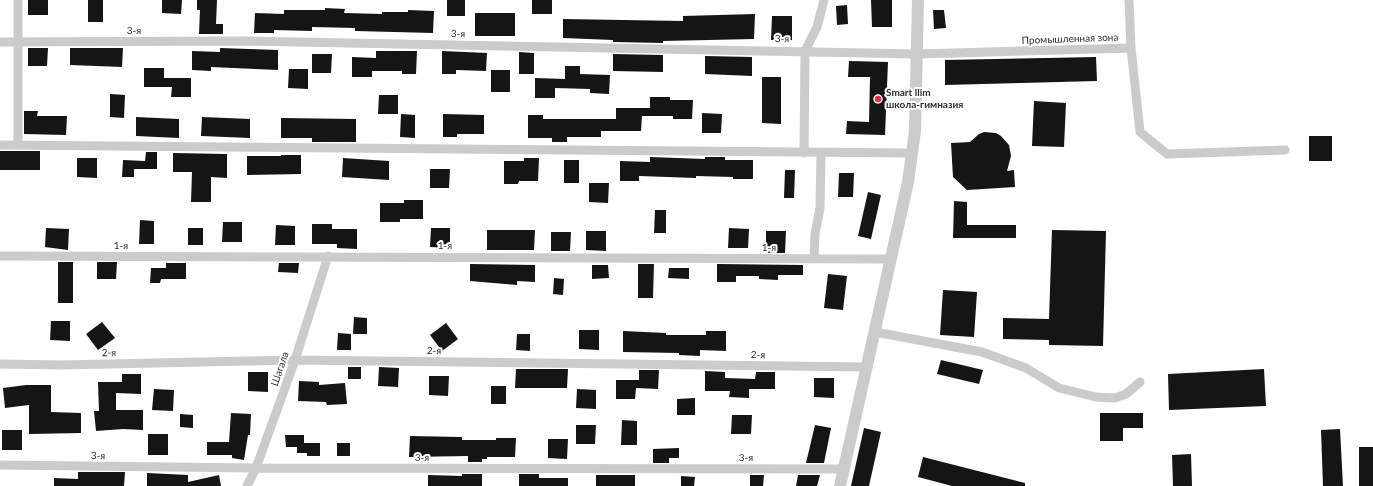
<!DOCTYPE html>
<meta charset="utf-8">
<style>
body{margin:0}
canvas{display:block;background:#fff}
</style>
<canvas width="1373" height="486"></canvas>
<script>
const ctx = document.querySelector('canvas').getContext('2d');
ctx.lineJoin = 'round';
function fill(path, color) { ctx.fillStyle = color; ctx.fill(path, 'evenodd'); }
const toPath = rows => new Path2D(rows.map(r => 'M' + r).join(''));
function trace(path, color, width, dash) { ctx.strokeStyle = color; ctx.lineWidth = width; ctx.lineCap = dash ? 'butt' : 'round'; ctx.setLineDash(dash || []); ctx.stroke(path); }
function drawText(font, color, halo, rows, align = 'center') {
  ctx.font = font + ' Lato,sans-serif'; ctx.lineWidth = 4; ctx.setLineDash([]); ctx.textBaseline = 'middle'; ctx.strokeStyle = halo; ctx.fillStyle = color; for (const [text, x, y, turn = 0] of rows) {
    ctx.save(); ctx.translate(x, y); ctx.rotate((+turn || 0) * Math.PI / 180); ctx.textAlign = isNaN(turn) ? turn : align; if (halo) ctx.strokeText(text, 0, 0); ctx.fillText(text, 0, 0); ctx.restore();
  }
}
const building = toPath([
 [28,0,48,0,48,15,28,15],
 [88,0,103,0,103,22,88,22],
 [162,0,182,0,181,14,162,13],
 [197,0,217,0,216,24,223,24,223,34,199,34,200,10,197,10],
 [447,0,465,0,465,16,447,16],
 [532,0,552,0,552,14,532,14],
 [871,0,892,0,892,27,872,27],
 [847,5,848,24,837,25,836,6],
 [325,8,345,9,344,13,382,14,382,12,408,12,408,10,434,11,433,33,355,31,355,28,312,27,312,31,274,30,274,33,254,33,255,13,284,14,284,10,325,10],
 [933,10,944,10,946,28,934,29],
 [475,13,515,13,515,36,475,36],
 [755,14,754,39,663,41,663,43,613,42,613,40,563,38,563,19,683,21,683,16],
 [772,16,792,16,792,40,771,40],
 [28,48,48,48,47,66,28,66],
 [70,48,123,48,122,67,70,65],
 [220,48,278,50,278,70,211,67,211,71,192,70,192,51,220,52],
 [376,51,417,51,416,74,402,74,402,71,372,71,372,77,352,77,352,57,376,58],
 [442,51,487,53,486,71,456,70,456,74,442,74],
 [519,52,534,53,534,74,519,74],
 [312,54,332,54,331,73,312,73],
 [613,54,663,55,663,72,613,71],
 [705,56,752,57,752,76,705,74],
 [1096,57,1097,81,945,85,945,60],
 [849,61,888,62,885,135,846,134,847,121,869,122,870,77,848,77],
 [565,66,580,66,580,74,610,75,609,94,590,93,590,89,555,88,555,98,535,98,535,78,565,79],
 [144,68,164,68,164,78,191,78,191,97,171,97,172,87,144,87],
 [289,69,308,69,308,89,288,88],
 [491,70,510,70,510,92,491,92],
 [762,77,781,77,781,124,762,123],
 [110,94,125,95,124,118,110,117],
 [379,95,398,95,398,114,378,114],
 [650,97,670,97,670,100,693,100,692,119,673,119,673,116,642,116,641,131,601,131,601,137,567,137,567,142,552,142,552,138,528,138,528,115,543,115,543,119,616,119,616,108,650,108],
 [1034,101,1066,103,1064,147,1032,146],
 [24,111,38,111,37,116,67,116,66,135,24,134],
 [702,113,722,114,721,133,702,133],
 [401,114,415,115,415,138,400,137],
 [443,114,484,115,484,134,457,134,457,137,443,137],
 [136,117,179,119,179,138,136,136],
 [202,117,250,119,250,138,201,136],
 [281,118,356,119,356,142,312,142,312,138,281,138],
 [984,132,996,133,1001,136,1009,145,1011,156,1007,171,1014,170,1015,187,967,190,953,177,951,143,970,142,979,134],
 [1309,136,1332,136,1332,161,1309,161],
 [0,151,40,151,40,170,0,170],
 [146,152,157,152,157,169,134,169,134,177,122,177,123,160,145,161],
 [173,153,227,154,227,178,211,177,211,202,191,202,192,172,173,172],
 [281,155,301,155,301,174,247,175,247,156,281,156],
 [650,157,705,159,705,157,725,157,725,160,753,160,753,179,733,179,733,177,696,176,696,178,639,176,639,181,620,181,620,161,650,162],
 [77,158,97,158,97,178,77,177],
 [343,158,389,161,389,180,342,177],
 [524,158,539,158,538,181,519,181,518,184,504,184,504,161,524,161],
 [564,160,579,160,579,183,564,183],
 [430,169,450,169,449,188,430,188],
 [785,170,795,170,794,198,784,198],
 [839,173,854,173,853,197,838,197],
 [589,183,609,183,608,203,589,202],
 [868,192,881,195,871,239,858,236],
 [404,200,423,200,423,219,400,219,400,222,380,222,380,203,404,203],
 [954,201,967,202,967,225,1016,225,1016,238,953,238],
 [655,210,666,210,666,233,654,233],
 [140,220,154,221,154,244,139,244],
 [223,222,242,222,242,242,222,242],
 [312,224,332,224,332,229,357,229,357,249,337,248,337,244,312,244],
 [276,225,295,226,295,245,275,245],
 [46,228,69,229,68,250,45,247],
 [188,228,203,228,203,245,188,245],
 [431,228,450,228,450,248,430,247],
 [729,228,749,229,748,248,728,248],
 [487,230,535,230,534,250,487,250],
 [1052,230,1106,231,1103,346,1049,345,1049,340,1003,339,1003,318,1049,319],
 [586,231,606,231,606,251,586,250],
 [766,231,786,231,785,253,766,253],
 [551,232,571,232,570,251,551,251],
 [58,262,73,262,73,303,58,303],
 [97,262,117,262,116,279,97,279],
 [166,263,186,263,186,279,161,279,160,283,150,283,151,268,166,268],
 [279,263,299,263,298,273,278,272],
 [470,264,535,265,535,282,517,281,517,285,470,281],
 [638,264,654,264,653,298,638,298],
 [717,264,803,265,803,275,778,275,778,280,759,279,759,276,736,276,736,282,717,282],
 [592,265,608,265,609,278,592,279],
 [669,268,689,268,689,279,668,278],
 [828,274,847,276,843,310,824,308],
 [554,278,564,279,563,295,553,294],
 [943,290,977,292,974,337,940,335],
 [354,317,367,318,367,334,353,334],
 [51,321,70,321,70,341,50,340],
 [102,322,115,338,98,350,86,334],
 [446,323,458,339,442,351,430,335],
 [579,330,599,330,599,350,579,349],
 [623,331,666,333,666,335,706,335,706,331,726,331,726,351,700,350,700,356,679,355,679,353,623,352],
 [338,333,351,334,351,350,337,350],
 [517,334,530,334,530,351,516,350],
 [941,360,983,370,979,384,937,374],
 [348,367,361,367,361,379,348,379],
 [379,367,399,368,398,387,378,386],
 [516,369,568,369,567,388,515,388],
 [1264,369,1266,406,1169,410,1168,374],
 [639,370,659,370,658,389,636,388,635,399,616,399,616,380,639,380],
 [705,371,725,372,725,378,755,379,756,372,775,372,775,389,749,389,749,398,729,397,730,391,705,391],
 [248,372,268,372,268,392,248,391],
 [122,374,141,374,141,394,116,393,116,410,143,410,143,430,123,429,96,431,94,411,99,411,98,382,122,382],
 [429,376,449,376,448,396,429,395],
 [814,378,834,378,834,398,814,397],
 [299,381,319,382,319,385,345,383,347,404,327,405,326,402,298,401],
 [26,385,51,385,51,412,81,413,81,433,29,434,29,405,5,408,3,388],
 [491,386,506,386,506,404,491,404],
 [154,389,174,390,173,411,152,410],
 [577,389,596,390,596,409,576,408],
 [695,398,695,415,677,415,677,399],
 [231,413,251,414,250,435,248,435,244,460,232,458,232,455,207,455,207,442,229,442],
 [1100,413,1143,413,1143,428,1123,428,1123,441,1100,441],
 [180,414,193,415,193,428,180,427],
 [732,415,752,415,751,434,731,434],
 [622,420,637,421,637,445,621,445],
 [576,425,596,425,595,444,576,444],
 [815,425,831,428,824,463,806,463],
 [864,428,881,432,869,486,851,486],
 [1340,429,1343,486,1323,486,1321,430],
 [2,430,22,430,22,450,2,450],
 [148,434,168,434,168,455,148,455],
 [285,435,304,435,304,443,320,443,320,456,307,456,307,453,297,453,297,447,286,447],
 [410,436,462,437,462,440,496,440,496,438,516,438,515,457,487,457,487,459,482,459,482,462,468,462,468,456,409,457],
 [548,439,568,439,567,459,548,458],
 [337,443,350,443,350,456,337,456],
 [1359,447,1373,447,1373,486,1359,486],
 [679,448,679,458,669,458,669,463,653,463,653,449],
 [1191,454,1192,486,1173,486,1172,455],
 [923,457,1025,483,1025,486,952,486,918,477],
 [78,472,125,472,124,486,54,486,54,478,78,479],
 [147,473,188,475,188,482,219,475,221,486,147,486],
 [462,474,482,474,482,486,428,486,428,475,462,476],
 [519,474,539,474,539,478,568,478,568,486,519,486],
 [596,475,635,475,635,486,596,486],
 [750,475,764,475,763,486,750,486],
 [798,475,820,475,817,486,796,486],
 [681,476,695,477,694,486,681,486]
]);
const minor = toPath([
 [18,0,18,145],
 [1129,0,1131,48],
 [0,42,245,41,917,54,1131,48,1140,132,1167,154,1285,150],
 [0,145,912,153],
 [804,153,805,51,817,27,824,0],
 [0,256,890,259],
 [814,259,815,234,820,208,821,153],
 [875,332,982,352,1026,368,1059,388,1096,397,1115,398,1126,394,1140,382],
 [0,364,62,365,295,360,867,367],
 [0,465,256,468,844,469],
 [247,486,256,468,295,360,328,256]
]);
const tertiary = toPath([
 [840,486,908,182,915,131,918,0]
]);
const markers = [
 [878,99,4,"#eb2a52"]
];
const streetNames = [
 ["3-я",134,31],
 ["3-я",458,34,1],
 ["3-я",782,39,1],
 ["Промышленная зона",1070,39,-2],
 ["1-я",121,246],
 ["1-я",445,246],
 ["1-я",769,248],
 ["2-я",434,351,1],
 ["2-я",109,353,-1],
 ["2-я",758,355,1],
 ["Шагала",280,369,-71],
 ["3-я",98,456,1],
 ["3-я",422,458],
 ["3-я",746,458]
];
const poiNames = [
 ["Smart llim",886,93],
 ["школа-гимназия",886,105]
];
fill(building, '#151515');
trace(minor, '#cbcbcb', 9);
trace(tertiary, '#cbcbcb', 12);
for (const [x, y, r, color] of markers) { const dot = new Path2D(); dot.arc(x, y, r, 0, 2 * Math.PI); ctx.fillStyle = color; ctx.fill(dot); trace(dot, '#fff', 1.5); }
drawText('10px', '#2e2e2e', '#fff', streetNames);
drawText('bold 10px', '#2e2e2e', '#fff', poiNames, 'left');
</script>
